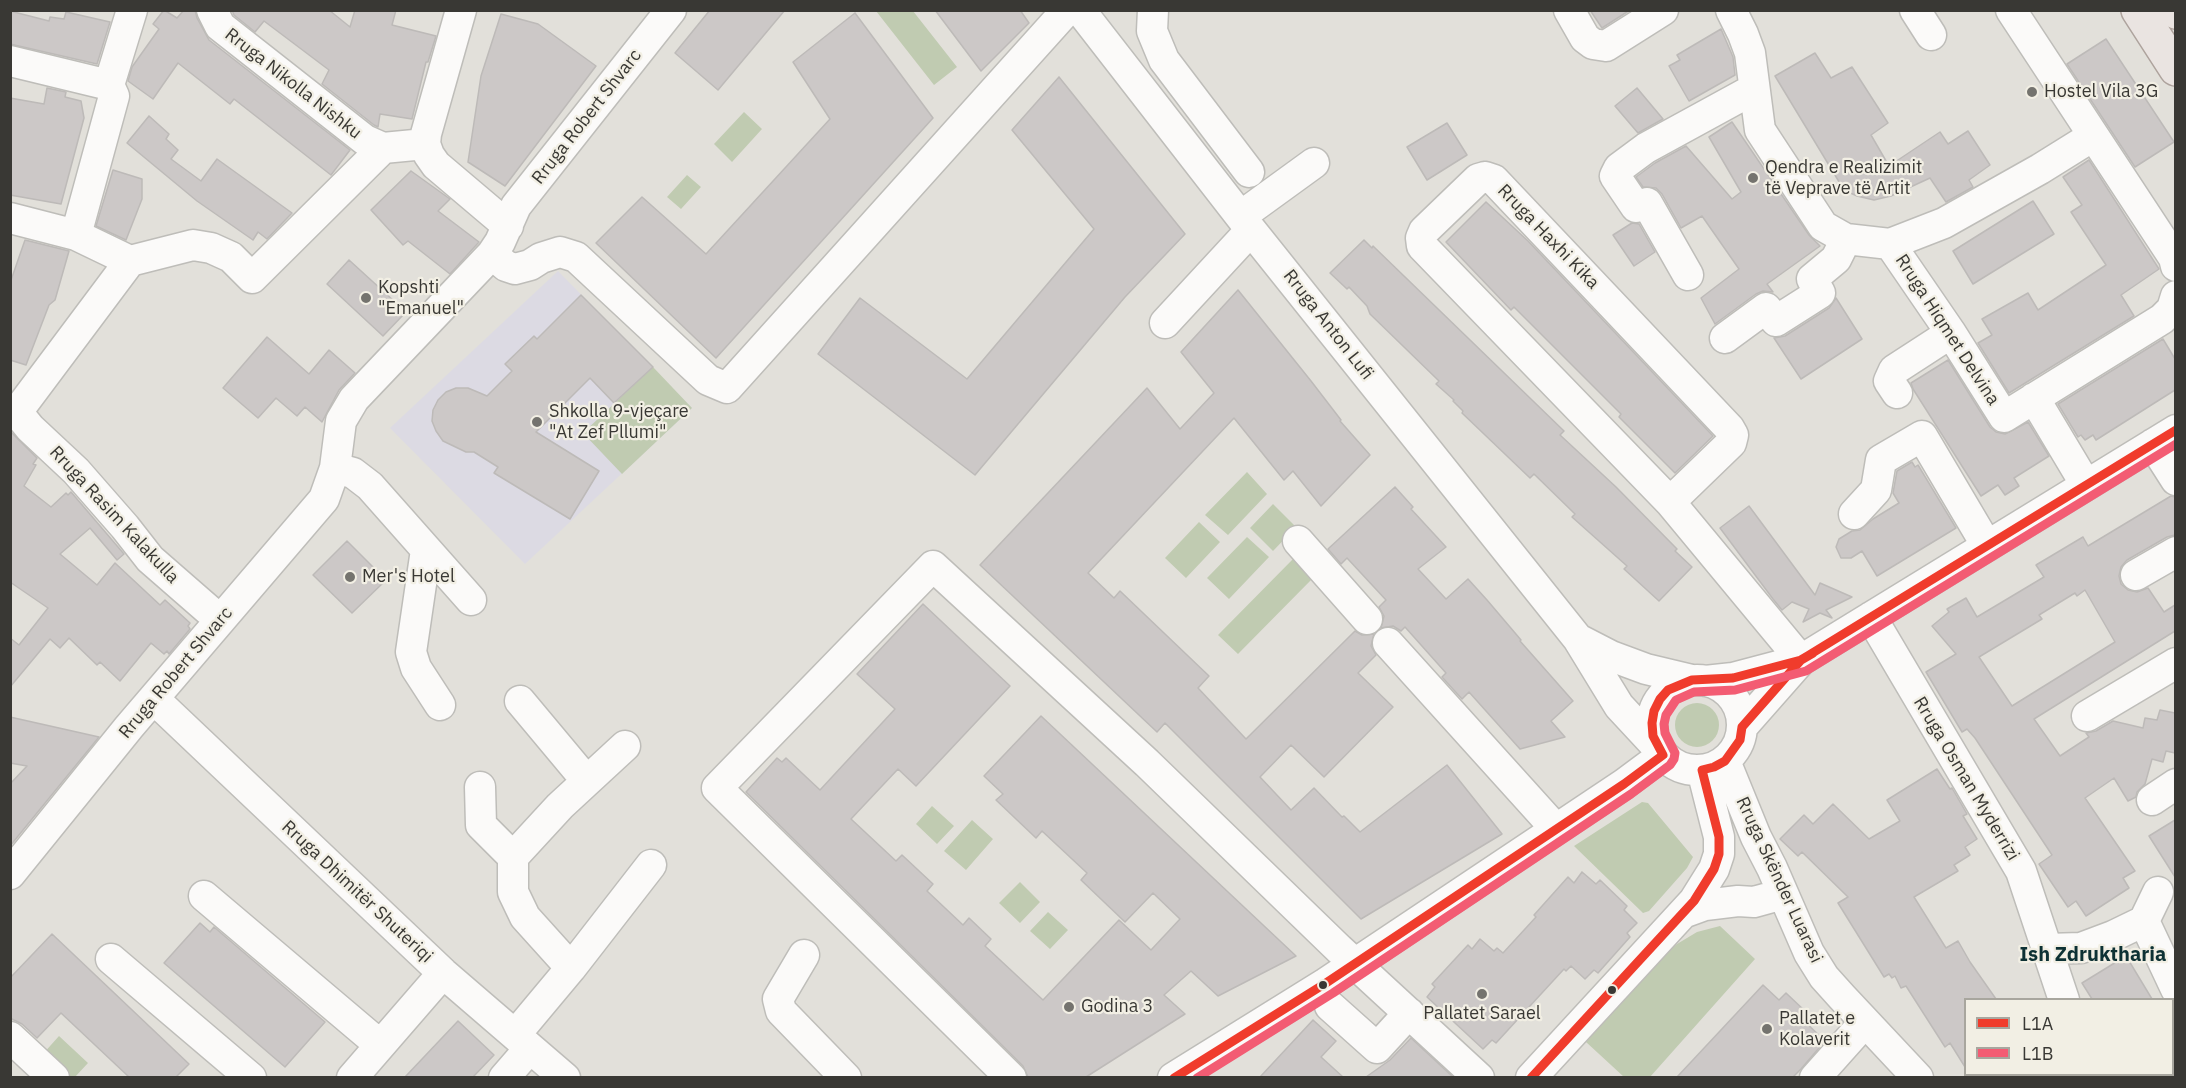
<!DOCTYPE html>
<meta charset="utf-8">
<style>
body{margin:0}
#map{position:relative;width:2186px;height:1088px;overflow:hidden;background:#e2e0da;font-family:"IBM Plex Sans",sans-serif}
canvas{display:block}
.frame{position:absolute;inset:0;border:12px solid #393834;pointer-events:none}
.legend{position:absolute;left:1964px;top:998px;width:210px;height:78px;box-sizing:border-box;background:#f2efe4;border:2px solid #a8a69e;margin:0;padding:8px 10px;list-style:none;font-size:18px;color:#393834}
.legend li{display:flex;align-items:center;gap:12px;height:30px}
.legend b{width:30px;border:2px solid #a8a69e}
</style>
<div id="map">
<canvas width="2186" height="1088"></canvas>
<div class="frame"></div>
<ul class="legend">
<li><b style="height:8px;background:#f03c2c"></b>L1A</li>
<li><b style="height:8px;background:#f35c73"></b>L1B</li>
</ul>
</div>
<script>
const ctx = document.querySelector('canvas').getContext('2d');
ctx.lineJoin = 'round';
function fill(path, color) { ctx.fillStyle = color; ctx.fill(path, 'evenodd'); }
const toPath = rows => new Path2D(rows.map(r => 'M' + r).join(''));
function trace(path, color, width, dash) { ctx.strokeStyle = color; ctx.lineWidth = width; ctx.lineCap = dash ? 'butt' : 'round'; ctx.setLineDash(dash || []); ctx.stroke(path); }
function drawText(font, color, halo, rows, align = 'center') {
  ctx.font = font + ' "IBM Plex Sans",sans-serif'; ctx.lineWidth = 4.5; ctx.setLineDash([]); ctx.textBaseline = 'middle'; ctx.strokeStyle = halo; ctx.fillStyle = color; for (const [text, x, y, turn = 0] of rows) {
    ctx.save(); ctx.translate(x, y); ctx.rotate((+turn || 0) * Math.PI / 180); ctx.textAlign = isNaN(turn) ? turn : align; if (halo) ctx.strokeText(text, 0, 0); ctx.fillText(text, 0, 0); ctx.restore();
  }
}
const education = toPath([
 [558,271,692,408,525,564,390,428]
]);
const green = toPath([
 [876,11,913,11,957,67,934,85],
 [744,112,762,129,732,162,714,144],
 [687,175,701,187,681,209,667,197],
 [653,367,692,408,622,474,583,433],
 [1247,472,1267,494,1228,535,1205,515],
 [1273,504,1296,527,1273,551,1250,528],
 [1199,522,1220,542,1186,578,1165,558],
 [1247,537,1269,557,1229,599,1207,578],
 [1293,559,1313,578,1238,654,1218,635],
 '1675 725a22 22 0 1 1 44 0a22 22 0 1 1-44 0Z',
 [1642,802,1648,803,1693,857,1687,868,1649,911,1643,913,1574,846],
 [932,806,954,826,937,844,916,824],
 [972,820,993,839,966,870,944,851],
 [1020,882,1040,902,1020,923,999,903],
 [1048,912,1068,930,1050,949,1030,931],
 [1720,926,1755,959,1650,1077,1624,1077,1586,1042,1656,961,1677,944,1697,932],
 [59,1036,88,1063,75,1077,66,1077,42,1055]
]);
const building = toPath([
 [164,10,177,18,184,10,195,10,197,18,209,40,350,150,331,175,234,99,230,104,178,63,153,99,128,81,132,67,159,29,153,24,164,10],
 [232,10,329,10,350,27,355,10,396,10,392,25,436,36,428,62,426,62,412,119,380,114,378,127,374,125,322,84,329,70,264,21,255,32,234,15,232,10],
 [710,10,785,10,718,90,675,53,710,10],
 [935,10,1020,10,1029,23,981,71,935,10],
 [1590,10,1630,10,1602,28,1590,10],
 [10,11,49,21,50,17,64,19,66,12,110,22,97,64,10,44,10,11],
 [855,13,933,118,716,358,596,243,642,197,706,254,830,119,793,62,855,13],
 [501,14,538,24,596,66,505,186,468,162,481,76,501,14],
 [1721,29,1733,57,1735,75,1689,101,1669,66,1680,60,1677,55,1721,29],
 [2106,39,2174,142,2135,167,2067,64,2106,39],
 [1815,53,1831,78,1852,67,1888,123,1871,135,1889,166,1940,132,1948,144,1968,131,1990,165,1969,180,1973,187,1946,202,1930,178,1891,196,1874,200,1857,196,1844,190,1775,76,1815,53],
 [1059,77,1185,234,1125,297,975,475,818,354,860,298,967,379,1094,229,1012,130,1059,77],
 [47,88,66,92,65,97,81,101,84,118,61,204,10,195,10,98,44,104,47,88],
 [1637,88,1663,119,1638,133,1615,106,1637,88],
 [149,116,169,134,166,139,178,150,171,159,201,181,217,159,292,213,267,239,258,232,253,240,197,201,127,143,149,116],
 [1732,122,1809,235,1820,246,1767,284,1773,292,1763,291,1756,294,1715,324,1701,298,1739,269,1702,216,1681,228,1662,194,1656,188,1643,187,1636,177,1655,163,1686,146,1732,199,1741,192,1709,137,1732,122],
 [1447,123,1467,155,1427,180,1407,147,1447,123],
 [2089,160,2159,269,2121,295,2134,316,2009,393,1978,343,1992,335,1982,319,2028,293,2038,310,2106,265,2071,212,2082,205,2063,177,2089,160],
 [113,170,142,179,142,199,126,240,96,226,113,170],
 [411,171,450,199,438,211,479,242,450,274,408,241,403,245,371,210,411,171],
 [2033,201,2054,234,1973,284,1953,251,2033,201],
 [1486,202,1528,241,1713,436,1675,473,1619,417,1621,414,1514,307,1511,310,1446,242,1486,202],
 [1632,223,1639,224,1655,252,1634,266,1613,235,1632,223],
 [25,240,69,251,55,300,49,305,26,365,10,360,10,283,25,240],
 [1364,240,1372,248,1373,246,1564,431,1560,435,1616,487,1677,549,1675,551,1692,567,1659,601,1624,569,1627,566,1572,517,1575,514,1534,474,1530,478,1462,413,1463,411,1453,401,1454,400,1436,384,1439,381,1370,314,1367,306,1349,287,1347,289,1330,273,1364,240],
 [349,260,406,312,383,336,327,284,349,260],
 [1238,290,1311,381,1341,420,1340,421,1370,455,1321,506,1293,471,1284,480,1234,418,1088,573,1114,598,1120,591,1209,676,1198,688,1246,739,1355,631,1362,635,1374,634,1371,646,1376,655,1358,673,1393,707,1324,777,1291,745,1260,777,1291,810,1314,788,1342,817,1344,816,1360,832,1447,765,1502,834,1361,919,1165,723,1157,732,980,565,1147,388,1180,429,1214,393,1181,352,1238,290],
 [581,295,653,367,614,403,590,378,536,432,599,471,570,519,494,473,498,467,474,452,466,452,443,441,436,431,432,421,433,410,438,400,446,392,456,388,468,388,487,396,512,371,505,364,534,336,537,339,581,295],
 [1836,298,1862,339,1801,379,1774,338,1785,336,1829,308,1836,298],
 [267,337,309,374,329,350,355,373,339,390,322,422,305,407,297,416,276,398,258,418,223,388,267,337],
 [2163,339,2175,359,2175,390,2096,440,2093,435,2085,440,2081,435,2078,437,2058,404,2163,339],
 [1948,360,1990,427,1996,432,2005,434,2028,422,2049,456,2014,478,2019,486,2005,495,1998,485,1981,496,1913,389,1911,383,1948,360],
 [10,431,37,458,33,464,36,465,24,486,51,507,66,493,68,495,71,492,124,554,117,560,90,528,60,554,97,585,115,563,160,605,165,600,190,623,188,626,190,629,169,654,167,651,164,654,151,643,120,681,100,662,97,665,69,638,60,648,50,639,10,687,10,638,19,645,48,608,10,582,10,431],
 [1912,462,1915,467,1918,465,1956,528,1877,576,1862,551,1851,558,1841,558,1836,547,1839,539,1852,531,1860,530,1873,519,1899,503,1893,493,1897,471,1912,462],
 [1395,487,1413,507,1411,509,1446,547,1418,569,1446,599,1468,579,1487,600,1521,640,1520,641,1573,701,1551,721,1565,737,1520,749,1469,692,1462,699,1442,677,1446,673,1405,627,1401,631,1393,626,1381,628,1384,616,1379,607,1386,600,1347,558,1341,564,1328,549,1395,487],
 [2171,496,2175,497,2175,535,2167,537,2127,560,2121,567,2119,576,2121,584,2128,590,2137,592,2148,588,2164,612,2175,605,2175,631,2034,719,2060,756,2089,737,2086,733,2096,731,2113,721,2143,728,2145,718,2157,720,2160,710,2175,713,2175,753,2166,751,2163,762,2152,759,2145,784,2137,792,2136,797,2128,801,2114,778,2085,798,2135,871,2123,878,2129,888,2086,916,2076,901,2068,907,2039,864,2052,855,1975,738,1967,729,1962,732,1926,672,1956,654,1932,626,1949,612,1947,609,1966,598,1977,617,2044,577,2036,565,2083,537,2088,546,2171,496],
 [2085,590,2115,642,2012,706,1979,657,2042,619,2039,615,2075,593,2077,596,2085,590],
 [1749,506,1815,595,1820,583,1852,597,1826,610,1832,618,1820,613,1803,622,1809,609,1792,602,1782,610,1773,599,1720,528,1749,506],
 [347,541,386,580,352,613,313,575,347,541],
 [923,604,1010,686,916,786,898,769,851,819,896,861,902,855,933,884,927,891,963,925,969,918,991,939,985,946,1043,1000,1119,920,1151,950,1180,919,1153,893,1125,922,1081,880,1087,873,1042,831,1036,838,996,800,1003,794,984,776,1041,716,1296,956,1218,996,1191,971,1164,995,1185,1014,1086,1077,1028,1077,1023,1066,746,792,777,758,782,762,786,758,820,790,895,709,857,674,923,604],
 [10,717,99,737,10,846,10,784,27,766,10,763,10,717],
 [1937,769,1950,789,1952,788,1967,814,1963,816,1977,839,1965,847,1970,855,1954,865,1958,871,1914,897,1946,948,1958,941,1970,962,1996,999,1965,999,1965,1067,1950,1043,1945,1047,1906,986,1901,988,1895,976,1892,978,1889,974,1884,977,1838,903,1848,897,1802,852,1798,856,1780,839,1804,815,1813,824,1833,804,1869,839,1900,821,1887,800,1937,769],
 [2175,820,2175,877,2149,836,2175,820],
 [1582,872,1596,884,1600,880,1627,906,1624,910,1637,923,1627,933,1630,937,1598,973,1594,970,1585,979,1571,966,1566,971,1564,969,1496,1043,1492,1040,1483,1049,1427,997,1435,987,1432,984,1468,945,1472,949,1480,939,1494,951,1497,948,1503,953,1536,917,1534,915,1568,877,1574,883,1582,872],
 [200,923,210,932,214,927,325,1022,285,1067,164,963,200,923],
 [52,934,189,1064,176,1077,129,1077,61,1013,37,1038,22,1024,10,1018,10,978,52,934],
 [2126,956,2152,999,2092,999,2082,983,2126,956],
 [1763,985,1779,1000,1786,993,1805,1011,1800,1017,1825,1041,1801,1069,1793,1077,1677,1077,1763,985],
 [1313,1020,1336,1041,1321,1057,1343,1077,1260,1077,1313,1020],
 [458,1021,494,1055,473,1077,405,1077,458,1021],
 [1411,1038,1453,1077,1366,1077,1390,1060,1411,1038]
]);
const minor = toPath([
 [212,10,220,26,365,140,383,148],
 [461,10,426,134,425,144,429,155,436,165,508,226],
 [1080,10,1251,230,1578,639,1619,706,1658,748],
 [1153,10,1152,31,1164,60,1249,172],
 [1569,10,1585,38,1593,44,1606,46,1663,10],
 [1731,10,1743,34,1750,53,1760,130,1823,226,1846,239,1890,244,1951,333,2004,417,2162,319,2172,309,2176,296],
 [1915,10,1931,35],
 [2011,10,2174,258,2176,266],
 [10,61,109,85,114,96,76,235],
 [109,85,132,10],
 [1485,177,1494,180,1729,428,1733,435,1731,443,1670,502,1422,246,1421,238,1424,231,1478,179,1485,177],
 [1241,216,1314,163],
 [10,218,76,235,130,261],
 [1890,244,1944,223,2040,169,2093,136],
 [492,254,506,266,515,269,530,265,541,258,560,252,576,257,708,380,727,388,1067,10],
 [1688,275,1647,203,1636,207,1615,176,1619,168,1646,148,1754,89],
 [1165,323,1251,230],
 [1725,338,1766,308,1776,321,1820,293,1812,279,1836,259,1846,239],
 [1897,393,1889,381,1894,370,1951,333],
 [2034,398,2086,485],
 [10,410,17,412,30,428,76,471,125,527,150,559,220,620],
 [17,412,130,261,193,245,211,248,231,257,252,278,383,148,425,144],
 [2153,444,2176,480],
 [335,468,353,473,370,486,471,600],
 [1670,502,1801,660],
 [1854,514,1876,490,1881,460,1922,436,1987,546],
 [1298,541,1367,619],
 [426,550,411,652,416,668,440,705],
 [2136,575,2176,552],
 [1871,617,2021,871,2064,1000],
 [1578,639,1611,656,1646,669,1692,680],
 [1388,643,1556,829],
 '1652 725a45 45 0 1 1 90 0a45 45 0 1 1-90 0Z',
 [1705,681,1733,678,1801,660],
 [154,699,443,973,565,1078],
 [520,701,586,780],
 [2087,716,2176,663],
 [1742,727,1801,660,2176,430],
 [1725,761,1756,837,1772,868,1809,953,1824,977,1842,997,1918,1078],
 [480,787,481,825,513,857],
 [2152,800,2176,784],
 [10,874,129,727,324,499,335,468,341,421,354,399,492,254,500,242,516,206,671,10],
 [204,896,380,1045],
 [1683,913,1705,905,1738,901,1754,902,1783,894],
 [2144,921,2176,989],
 [2047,949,2081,948,2113,936,2144,921,2158,892],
 [804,955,778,999,781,1011,846,1078],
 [111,959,251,1078],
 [571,968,525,917,513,892,513,857,560,806,625,746],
 [1330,1006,1377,1048,1409,1013],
 [515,1035,571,968,651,865],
 [10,1037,54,1078],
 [2089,1074,2090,1078],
 [352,1078,443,973],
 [504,1078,530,1048],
 [1011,1078,717,788,933,566,1147,763,1339,949,1479,1078],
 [1173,1078,1326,983,1624,784,1663,755],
 [1531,1078,1694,901,1714,869,1719,854,1719,837,1702,770],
 [1815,1078,1865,1022]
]);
const major = toPath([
 [2138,10,2176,69],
 [2175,10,2176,12]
]);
const bus1 = toPath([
 [1174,1078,1326,983,1624,784,1663,755,1653,736,1652,723,1654,711,1660,699,1668,690,1692,680,1733,678,1801,660,2176,430],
 [1531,1078,1694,901,1714,869,1719,854,1719,837,1702,770,1714,767,1725,761,1740,740,1742,727,1801,660,1813,653]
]);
const bus2 = toPath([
 [1197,1078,1333,993,1631,794,1670,765,1674,759,1675,753,1665,733,1664,724,1666,715,1676,700,1694,692,1735,690,1806,671,2176,444]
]);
const markers = [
 [2032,92,6,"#74736e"],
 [1753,178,6,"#74736e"],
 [366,298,6,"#74736e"],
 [537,422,6,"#74736e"],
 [350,577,6,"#74736e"],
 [1323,985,5,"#393834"],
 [1612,990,5,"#393834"],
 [1482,994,6,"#74736e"],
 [1069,1007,6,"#74736e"],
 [1767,1029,6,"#74736e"]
];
const streetNames = [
 ["Rruga Nikolla Nishku",293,84,38],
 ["Rruga Robert Shvarc",587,117,-52],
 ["Rruga Haxhi Kika",1548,237,46],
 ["Rruga Anton Lufi",1328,325,52],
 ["Rruga Hiqmet Delvina",1947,330,57],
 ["Rruga Rasim Kalakulla",114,515,47],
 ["Rruga Robert Shvarc",176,673,-50],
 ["Rruga Osman Myderrizi",1966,779,59],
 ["Rruga Skënder Luarasi",1779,880,65],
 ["Rruga Dhimitër Shuteriqi",357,892,43]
];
const poiNames = [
 ["Hostel Vila 3G",2044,92],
 ["Qendra e Realizimit",1765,168],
 ["të Veprave të Artit",1765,189],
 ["Kopshti",378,288],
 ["\"Emanuel\"",378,309],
 ["Shkolla 9-vjeçare",549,412],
 ["\"At Zef Pllumi\"",549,433],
 ["Mer's Hotel",362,577],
 ["Godina 3",1081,1007],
 ["Pallatet Sarael",1482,1014,"center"],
 ["Pallatet e",1779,1019],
 ["Kolaverit",1779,1040]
];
const neighbourhoodNames = [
 ["Ish Zdruktharia",2093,955]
];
fill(education, '#dcdae3');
fill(green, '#c0cbb1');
fill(building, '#ccc8c7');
trace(building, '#bdbab8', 1.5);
trace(minor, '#bebdb9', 33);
trace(major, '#aea39d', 36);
trace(minor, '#fbfaf9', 30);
trace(major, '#eae4e1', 33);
trace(bus1, '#f03c2c', 9);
trace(bus2, '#f35c73', 9);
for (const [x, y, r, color] of markers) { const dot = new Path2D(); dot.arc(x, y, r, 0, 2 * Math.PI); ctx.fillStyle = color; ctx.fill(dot); trace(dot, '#f2efe4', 2); }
drawText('18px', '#393834', '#f2efe4', streetNames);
drawText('18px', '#393834', '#f2efe4', poiNames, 'left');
drawText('bold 20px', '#0d3134', '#f2efe4', neighbourhoodNames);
</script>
